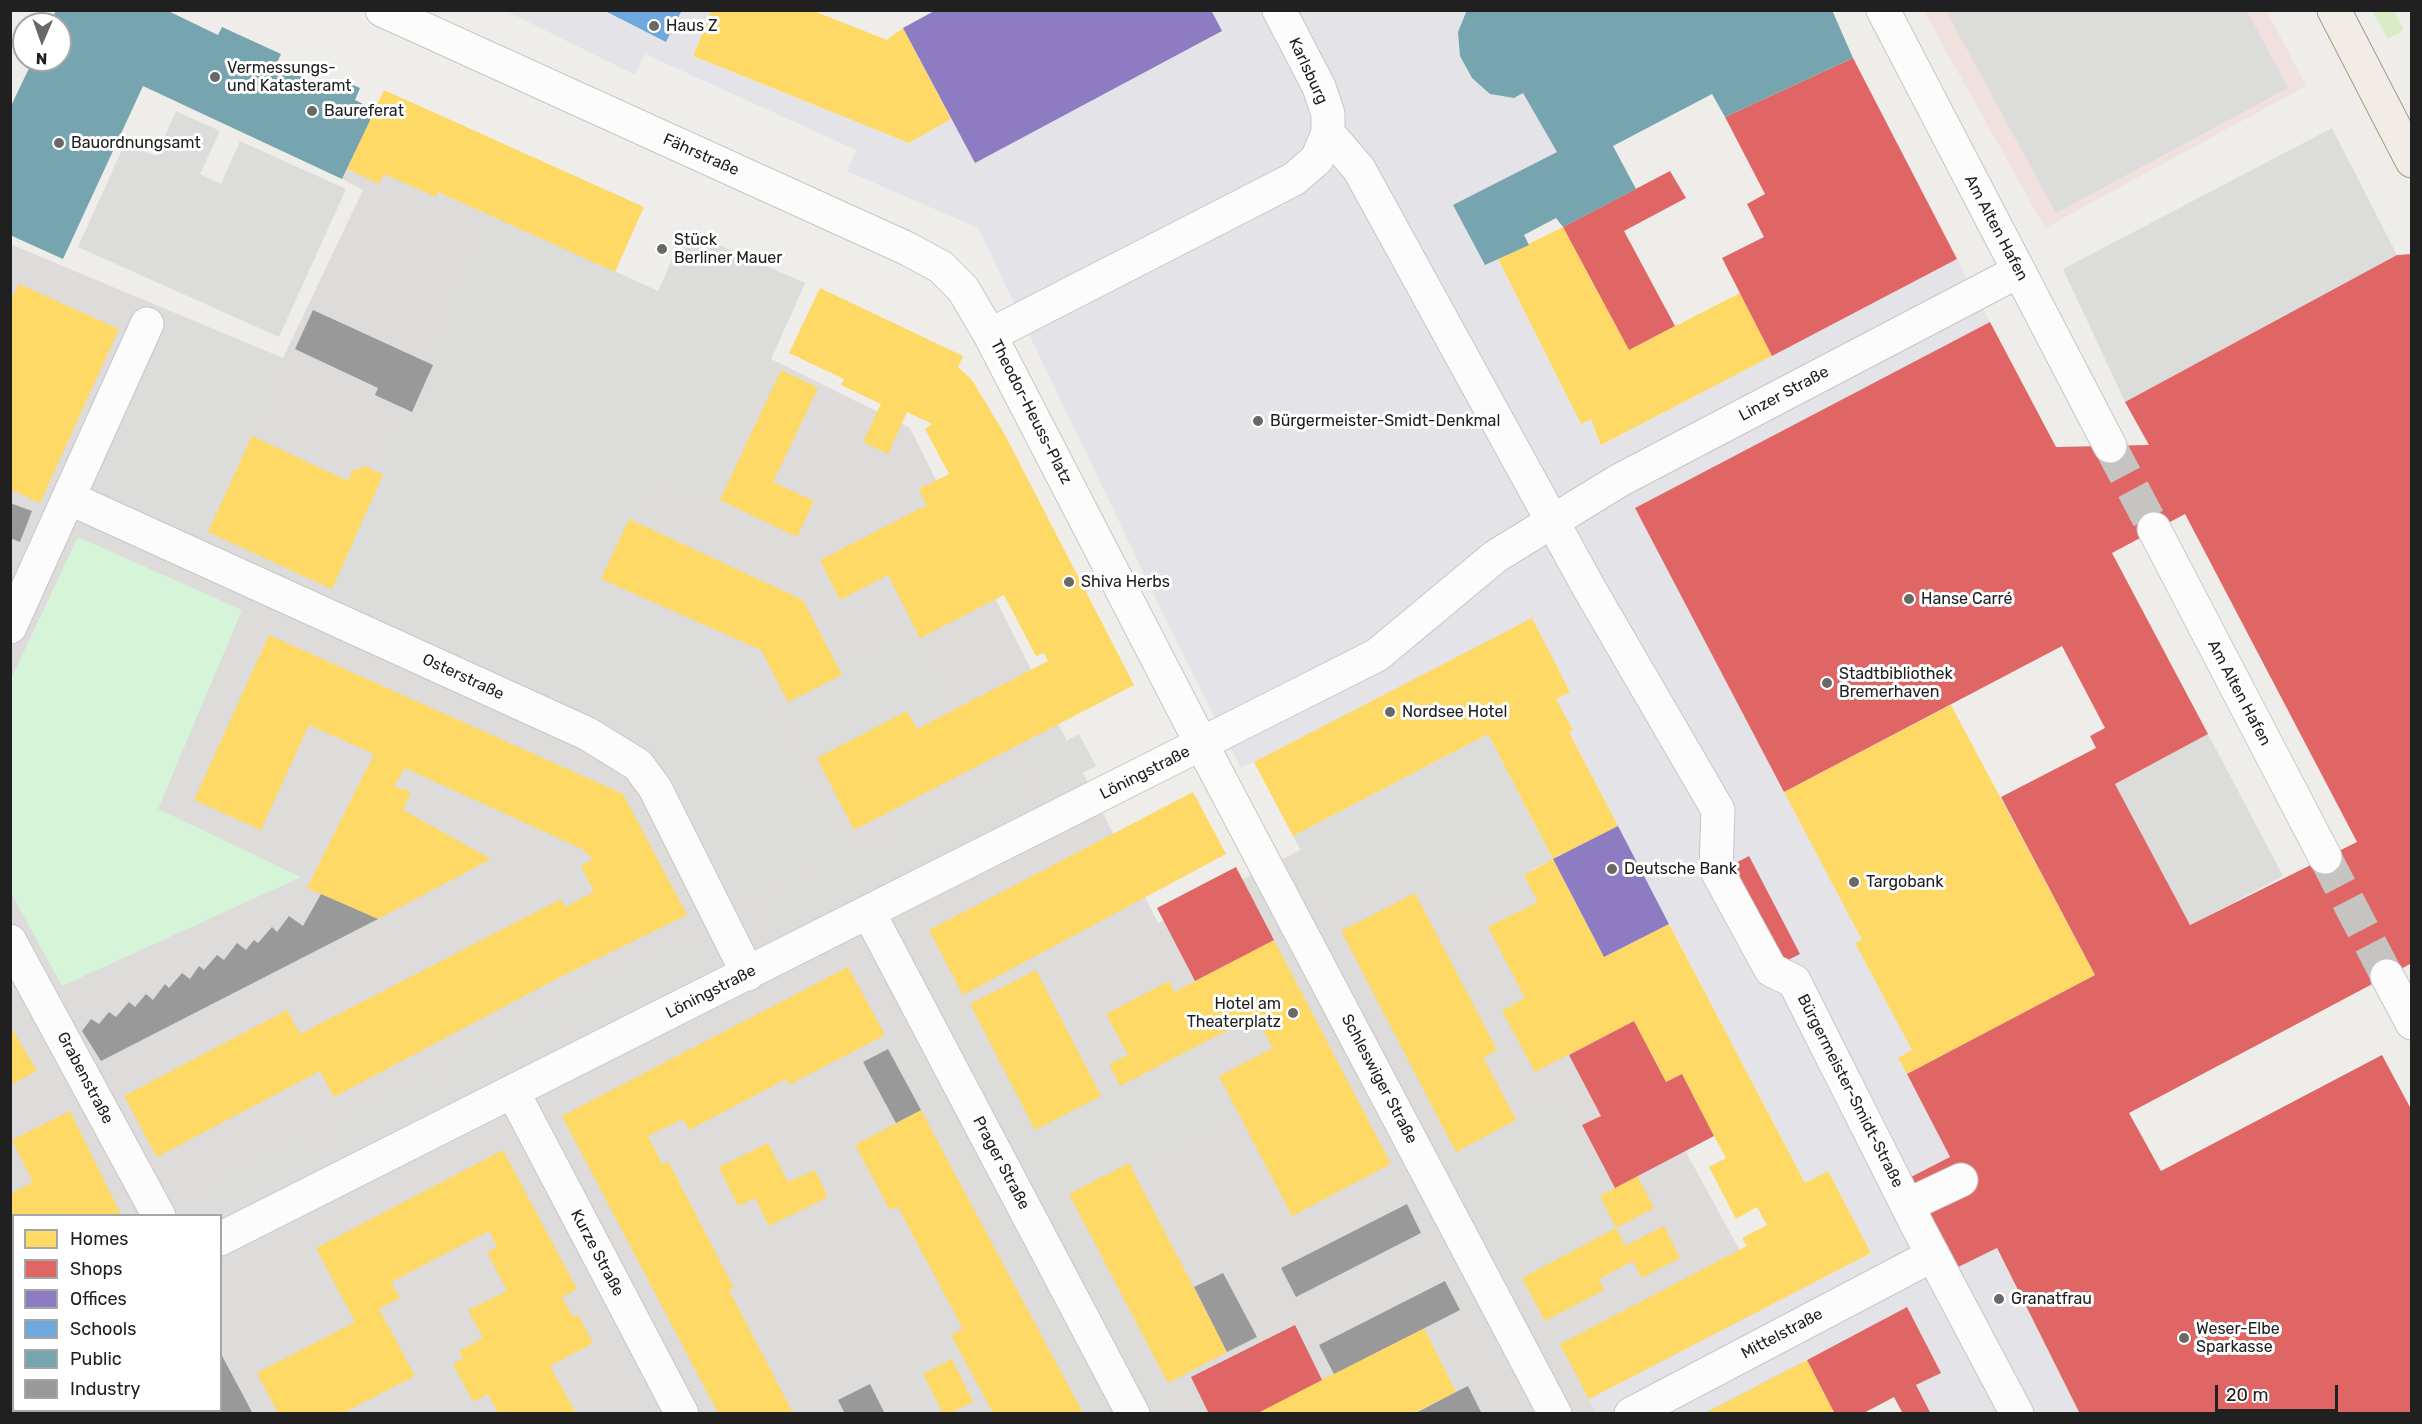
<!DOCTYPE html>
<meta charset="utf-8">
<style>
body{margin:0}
#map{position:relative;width:2422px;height:1424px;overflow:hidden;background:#eeede9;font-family:Rubik,sans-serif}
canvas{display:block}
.frame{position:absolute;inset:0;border:12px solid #202020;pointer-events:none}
.legend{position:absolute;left:12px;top:1214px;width:210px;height:198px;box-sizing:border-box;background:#fff;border:2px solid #a6a6a6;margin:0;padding:8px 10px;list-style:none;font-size:18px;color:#202020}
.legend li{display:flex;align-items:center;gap:12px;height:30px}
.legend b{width:30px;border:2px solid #a6a6a6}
.north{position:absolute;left:12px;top:12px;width:60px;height:60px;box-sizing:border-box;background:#fff;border:2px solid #a6a6a6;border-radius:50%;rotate:182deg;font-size:16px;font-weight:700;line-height:24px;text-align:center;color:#202020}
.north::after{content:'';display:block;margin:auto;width:21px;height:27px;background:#686866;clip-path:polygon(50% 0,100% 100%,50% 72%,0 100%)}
.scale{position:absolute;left:2215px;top:1385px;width:123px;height:27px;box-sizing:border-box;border:3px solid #202020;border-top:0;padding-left:8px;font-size:18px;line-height:21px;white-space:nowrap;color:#202020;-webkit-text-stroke:4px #fff;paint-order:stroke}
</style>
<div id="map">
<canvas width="2422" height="1424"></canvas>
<div class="frame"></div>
<ul class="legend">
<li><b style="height:16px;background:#ffd966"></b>Homes</li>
<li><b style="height:16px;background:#e06666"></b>Shops</li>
<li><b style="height:16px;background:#8e7cc3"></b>Offices</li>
<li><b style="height:16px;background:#6fa8dc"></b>Schools</li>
<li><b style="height:16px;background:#76a5af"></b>Public</li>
<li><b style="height:16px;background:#999"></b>Industry</li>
</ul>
<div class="north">N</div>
<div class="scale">20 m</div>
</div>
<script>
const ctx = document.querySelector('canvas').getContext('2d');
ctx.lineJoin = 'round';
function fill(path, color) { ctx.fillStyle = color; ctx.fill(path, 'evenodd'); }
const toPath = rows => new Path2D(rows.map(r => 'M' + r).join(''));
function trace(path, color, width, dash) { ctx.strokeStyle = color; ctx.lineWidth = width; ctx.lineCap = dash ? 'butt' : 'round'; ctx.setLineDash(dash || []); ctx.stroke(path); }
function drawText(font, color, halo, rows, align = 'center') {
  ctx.font = font + ' Rubik,sans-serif'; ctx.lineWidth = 6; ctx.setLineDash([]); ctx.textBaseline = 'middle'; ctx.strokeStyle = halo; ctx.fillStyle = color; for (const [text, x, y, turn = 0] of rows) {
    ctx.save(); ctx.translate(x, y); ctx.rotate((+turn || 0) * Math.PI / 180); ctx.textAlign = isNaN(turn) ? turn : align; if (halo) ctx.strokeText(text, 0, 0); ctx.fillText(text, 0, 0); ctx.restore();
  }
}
const residential = toPath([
 [347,169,379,183,384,174,438,192,658,291,805,283,771,359,910,428,1158,923,1472,762,1829,1413,11,1413,10,244,283,358,363,190,342,179],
 [14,1216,220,1216,220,1410,14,1410]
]);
const commercial = toPath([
 [1924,11,2267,11,2306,86,2045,228]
]);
const religious = toPath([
 [1946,11,2247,11,2288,88,2056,213],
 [176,111,220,131,200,174,221,184,240,141,346,189,279,337,78,247,125,143,156,156],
 [2332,128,2397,255,2125,402,2063,269],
 [498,219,658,291,685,230,805,283,710,496,651,469,552,688,332,589],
 [171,316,277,363,204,530,98,484],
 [604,592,730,646,836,845,737,894,673,763,557,697],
 [913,638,942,694,817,758,788,702],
 [1079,734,1096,766,1051,789,1034,758],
 [1488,734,1553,859,1457,909,1431,859,1332,910,1293,836],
 [2208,734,2283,876,2190,925,2115,784],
 [1010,772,1025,802,913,862,897,832],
 [877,844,892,873,787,928,772,899],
 [693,944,707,972,583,1034,570,1006],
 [915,957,930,961,1167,1413,1151,1413],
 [550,1016,563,1042,464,1092,451,1067],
 [914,1032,1033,1256,1015,1254,904,1050],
 [1201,1044,1235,1108,1069,1194,1035,1130],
 [428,1081,441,1106,347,1155,334,1130],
 [1550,1102,1616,1228,1522,1278,1456,1152],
 [304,1145,316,1170,222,1216,209,1191],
 [1040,1268,1118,1413,1098,1413,1030,1284]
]);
const grass = toPath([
 [2372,11,2394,11,2404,30,2388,39]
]);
const park = toPath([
 [78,537,242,610,158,809,301,877,62,986,11,893,10,681]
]);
const plaza = toPath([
 [506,11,603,11,666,42,682,11,712,11,693,56,909,143,951,119,975,163,1221,32,1211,11,1467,11,1460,56,1472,78,1490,94,1514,98,1523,93,1557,152,1454,205,1498,259,1580,423,1591,419,1602,445,1957,259,1990,322,1635,508,1862,940,1856,943,1912,1050,1899,1058,2052,1358,2108,1413,1931,1413,1916,1385,1940,1373,1907,1307,1704,1413,1596,1413,1589,1399,1871,1253,1828,1171,1805,1183,1569,732,1573,730,1556,699,1570,692,1254,762,1241,768,1185,659,978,228,847,171,856,150,645,54,635,75]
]);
const homes = toPath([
 [712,10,811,10,887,40,903,28,951,119,909,143,693,56],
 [384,90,644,207,615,272,438,192,436,197,384,174,379,184,347,169],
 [1563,227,1629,350,1740,293,1772,356,1601,445,1591,419,1581,424,1498,259],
 [19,284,119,329,40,503,10,489,10,302],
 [820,288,963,356,958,367,972,380,1004,433,1134,685,854,830,817,758,907,711,917,729,1048,661,1044,653,1036,656,1004,595,920,638,888,575,840,600,820,560,927,505,919,489,949,474,925,429,932,424,907,412,888,454,863,442,881,404,841,385,844,379,789,353],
 [781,370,818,388,773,482,814,501,797,537,720,500],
 [252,436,348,481,352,471,366,466,383,475,332,589,208,532],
 [629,519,803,600,842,675,788,702,761,650,601,579],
 [1532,618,1570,692,1556,699,1573,730,1569,732,1618,826,1553,859,1488,734,1293,836,1254,762],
 [269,635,623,794,687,915,562,976,334,1097,320,1071,157,1157,124,1096,287,1010,300,1034,561,899,565,907,594,892,581,866,593,859,582,849,405,768,394,786,411,792,403,810,491,859,378,919,307,888,374,754,309,725,261,830,194,800],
 [1951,705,2095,975,1907,1074,1898,1058,1912,1050,1855,943,1862,940,1784,792],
 [1193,792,1226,854,963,995,929,930],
 [1553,859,1604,957,1669,924,1805,1183,1828,1171,1871,1253,1589,1399,1560,1344,1747,1246,1742,1238,1767,1225,1757,1207,1736,1219,1709,1167,1726,1158,1714,1136,1682,1074,1666,1082,1634,1021,1535,1072,1502,1011,1525,998,1488,927,1538,902,1524,875],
 [1415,893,1497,1050,1483,1057,1516,1120,1456,1152,1341,931],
 [1274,940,1391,1164,1292,1216,1219,1076,1273,1048,1255,1016,1120,1086,1109,1064,1128,1055,1106,1014,1169,981,1174,992],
 [848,967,885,1035,789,1085,786,1079,689,1130,683,1119,648,1136,662,1164,668,1161,734,1288,729,1290,793,1413,718,1413,562,1116],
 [1036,970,1101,1096,1035,1130,970,1004],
 [10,1025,37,1071,10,1085],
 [921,1110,956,1176,1083,1413,993,1413,951,1335,963,1329,898,1207,890,1210,855,1145],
 [70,1111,121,1215,14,1215,14,1270,10,1272,10,1194,33,1182,12,1140],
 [768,1143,788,1182,815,1170,828,1197,769,1226,755,1198,738,1206,719,1167],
 [503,1150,577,1289,562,1297,573,1317,578,1315,593,1343,550,1366,576,1413,498,1413,488,1394,473,1402,453,1364,463,1359,459,1351,483,1338,468,1310,507,1291,487,1252,497,1247,489,1231,391,1282,400,1298,379,1309,415,1376,343,1413,278,1413,257,1373,355,1322,316,1248],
 [1129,1163,1227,1352,1168,1383,1069,1194],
 [1637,1176,1654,1208,1616,1228,1600,1196],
 [1664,1226,1680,1258,1642,1278,1633,1261,1599,1279,1604,1290,1545,1321,1522,1278,1616,1228,1625,1246],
 [1424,1328,1456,1392,1414,1413,1256,1413],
 [952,1359,973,1402,950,1413,943,1413,923,1374],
 [1807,1360,1835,1413,1704,1413,1711,1410]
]);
const shops = toPath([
 [1853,58,1957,259,1772,356,1722,258,1764,237,1747,204,1765,194,1725,117],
 [1670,171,1686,198,1624,231,1675,326,1629,350,1563,227],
 [2412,254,2412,963,2129,1113,2161,1171,2382,1055,2412,1111,2412,1414,2080,1414,1997,1248,1952,1270,1907,1179,1950,1157,1907,1074,2095,975,2001,797,2096,748,2090,736,2105,728,2062,646,1784,792,1635,508,1990,322,2056,447,2149,445,2125,402,2397,255],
 [2185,514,2357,842,2190,925,2115,784,2208,734,2112,553],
 [1749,856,1800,954,1776,966,1726,868],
 [1236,867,1274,940,1195,981,1157,908],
 [1634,1021,1666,1082,1682,1074,1714,1136,1615,1188,1582,1125,1601,1116,1569,1055],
 [1907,1307,1941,1373,1916,1385,1931,1414,1903,1414,1894,1397,1862,1414,1835,1414,1807,1360],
 [1295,1325,1322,1380,1256,1414,1209,1414,1191,1377]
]);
const offices = toPath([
 [936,10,1211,10,1222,31,975,163,903,28],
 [1618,826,1669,924,1604,957,1553,859]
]);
const schools = toPath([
 [603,10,682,10,666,42]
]);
const public = toPath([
 [56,10,166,10,218,35,222,27,281,54,276,65,337,93,342,80,360,88,355,100,375,110,342,179,143,86,63,259,10,235,10,108,33,60,60,60,60,24,50,24],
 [1467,10,1832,10,1853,58,1725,117,1712,94,1613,146,1636,189,1563,227,1556,218,1524,235,1529,245,1485,265,1453,205,1557,152,1523,93,1514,98,1490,94,1472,78,1460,56,1458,32]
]);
const industry = toPath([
 [313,310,433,365,412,412,375,395,378,388,295,349],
 [10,503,32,511,20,542,10,538],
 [321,894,378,919,101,1061,82,1031,91,1019,99,1024,109,1012,116,1017,129,1002,135,1007,146,994,153,1000,165,984,169,988,182,973,190,979,199,966,204,970,217,955,224,960,237,943,246,950,254,940,258,943,272,927,277,932,289,916,303,926],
 [888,1049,921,1110,896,1123,863,1062],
 [1407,1204,1421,1233,1296,1297,1281,1268],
 [1223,1273,1257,1337,1227,1352,1194,1287],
 [1445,1281,1460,1310,1334,1374,1319,1345],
 [220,1352,253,1414,216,1414,214,1410,220,1410],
 [870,1384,885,1414,845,1414,838,1400],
 [1468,1386,1482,1414,1414,1414,1456,1392],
 [99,1410,158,1410,160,1414,93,1414]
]);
const minorTunnel = toPath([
 [2110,446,2154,529],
 [2325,857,2387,976]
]);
const minor = toPath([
 [382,10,908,249,941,267,963,289,990,335,1202,745,1555,1414],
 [1883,10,2110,446],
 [1328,133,1359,169,1589,588,1718,810,1716,869,1771,970,1794,981,1918,1227,2017,1414],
 [990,335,1294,179,1317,159,1328,133,1328,114,1319,87,1279,10],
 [69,498,588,734,638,765,655,788,748,974],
 [2154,529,2325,857],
 [10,627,147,324],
 [869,913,1133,1414],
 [10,941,159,1216],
 [2387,976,2412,1023],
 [513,1092,682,1414],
 [1908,1205,1961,1180],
 [220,1239,1377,655,1496,556,1620,480,2019,271],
 [10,1345,14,1344],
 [1631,1414,1933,1255]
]);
const major = toPath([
 [2334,10,2412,161]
]);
const markers = [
 [654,26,6,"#686866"],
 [215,77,6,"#686866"],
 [312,111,6,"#686866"],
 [59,143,6,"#686866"],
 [662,249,6,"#686866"],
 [1258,421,6,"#686866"],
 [1069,582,6,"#686866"],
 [1909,599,6,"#686866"],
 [1827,683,6,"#686866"],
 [1390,712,6,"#686866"],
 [1612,869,6,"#686866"],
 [1854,882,6,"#686866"],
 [1293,1013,6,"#686866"],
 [1999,1299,6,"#686866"],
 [2184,1338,6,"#686866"]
];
const poiNames = [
 ["Haus Z",666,26],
 ["Vermessungs-",227,68],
 ["und Katasteramt",227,86],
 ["Baureferat",324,111],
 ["Bauordnungsamt",71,143],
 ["Stück",674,240],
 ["Berliner Mauer",674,258],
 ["Bürgermeister-Smidt-Denkmal",1270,421],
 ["Shiva Herbs",1081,582],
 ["Hanse Carré",1921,599],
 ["Stadtbibliothek",1839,674],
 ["Bremerhaven",1839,692],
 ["Nordsee Hotel",1402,712],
 ["Deutsche Bank",1624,869],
 ["Targobank",1866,882],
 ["Hotel am",1281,1004,"right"],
 ["Theaterplatz",1281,1022,"right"],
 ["Granatfrau",2011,1299],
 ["Weser-Elbe",2196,1329],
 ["Sparkasse",2196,1347]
];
const streetNames = [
 ["Karlsburg",1308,71,65],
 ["Fährstraße",701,155,24],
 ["Am Alten Hafen",1996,228,62],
 ["Linzer Straße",1784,394,-28],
 ["Theodor-Heuss-Platz",1031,412,63],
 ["Osterstraße",463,677,25],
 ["Am Alten Hafen",2239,693,62],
 ["Löningstraße",1145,773,-27],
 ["Löningstraße",711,992,-27],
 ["Grabenstraße",85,1078,62],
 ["Schleswiger Straße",1379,1079,62],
 ["Bürgermeister-Smidt-Straße",1850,1091,63],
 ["Prager Straße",1001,1163,62],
 ["Kurze Straße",597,1253,62],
 ["Mittelstraße",1782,1334,-28]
];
fill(residential, '#dddcda');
fill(commercial, '#f0e1de');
fill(religious, '#dcdcda');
fill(grass, '#d9ecc7');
fill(park, '#d6f5d8');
fill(plaza, '#e4e3e8');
fill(homes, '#ffd966');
fill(shops, '#e06666');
fill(offices, '#8e7cc3');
fill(schools, '#6fa8dc');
fill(public, '#76a5af');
fill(industry, '#999');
trace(minorTunnel, '#c5c4c1', 33, [33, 16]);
trace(minor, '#c7c6c5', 35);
trace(major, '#a59c85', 35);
trace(minor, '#fcfcfc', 33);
trace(major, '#f1ede6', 33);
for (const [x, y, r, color] of markers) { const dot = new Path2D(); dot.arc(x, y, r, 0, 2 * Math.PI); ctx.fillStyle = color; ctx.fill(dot); trace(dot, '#fff', 2); }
drawText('16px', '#202020', '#fff', poiNames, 'left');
drawText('16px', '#202020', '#fff', streetNames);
</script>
